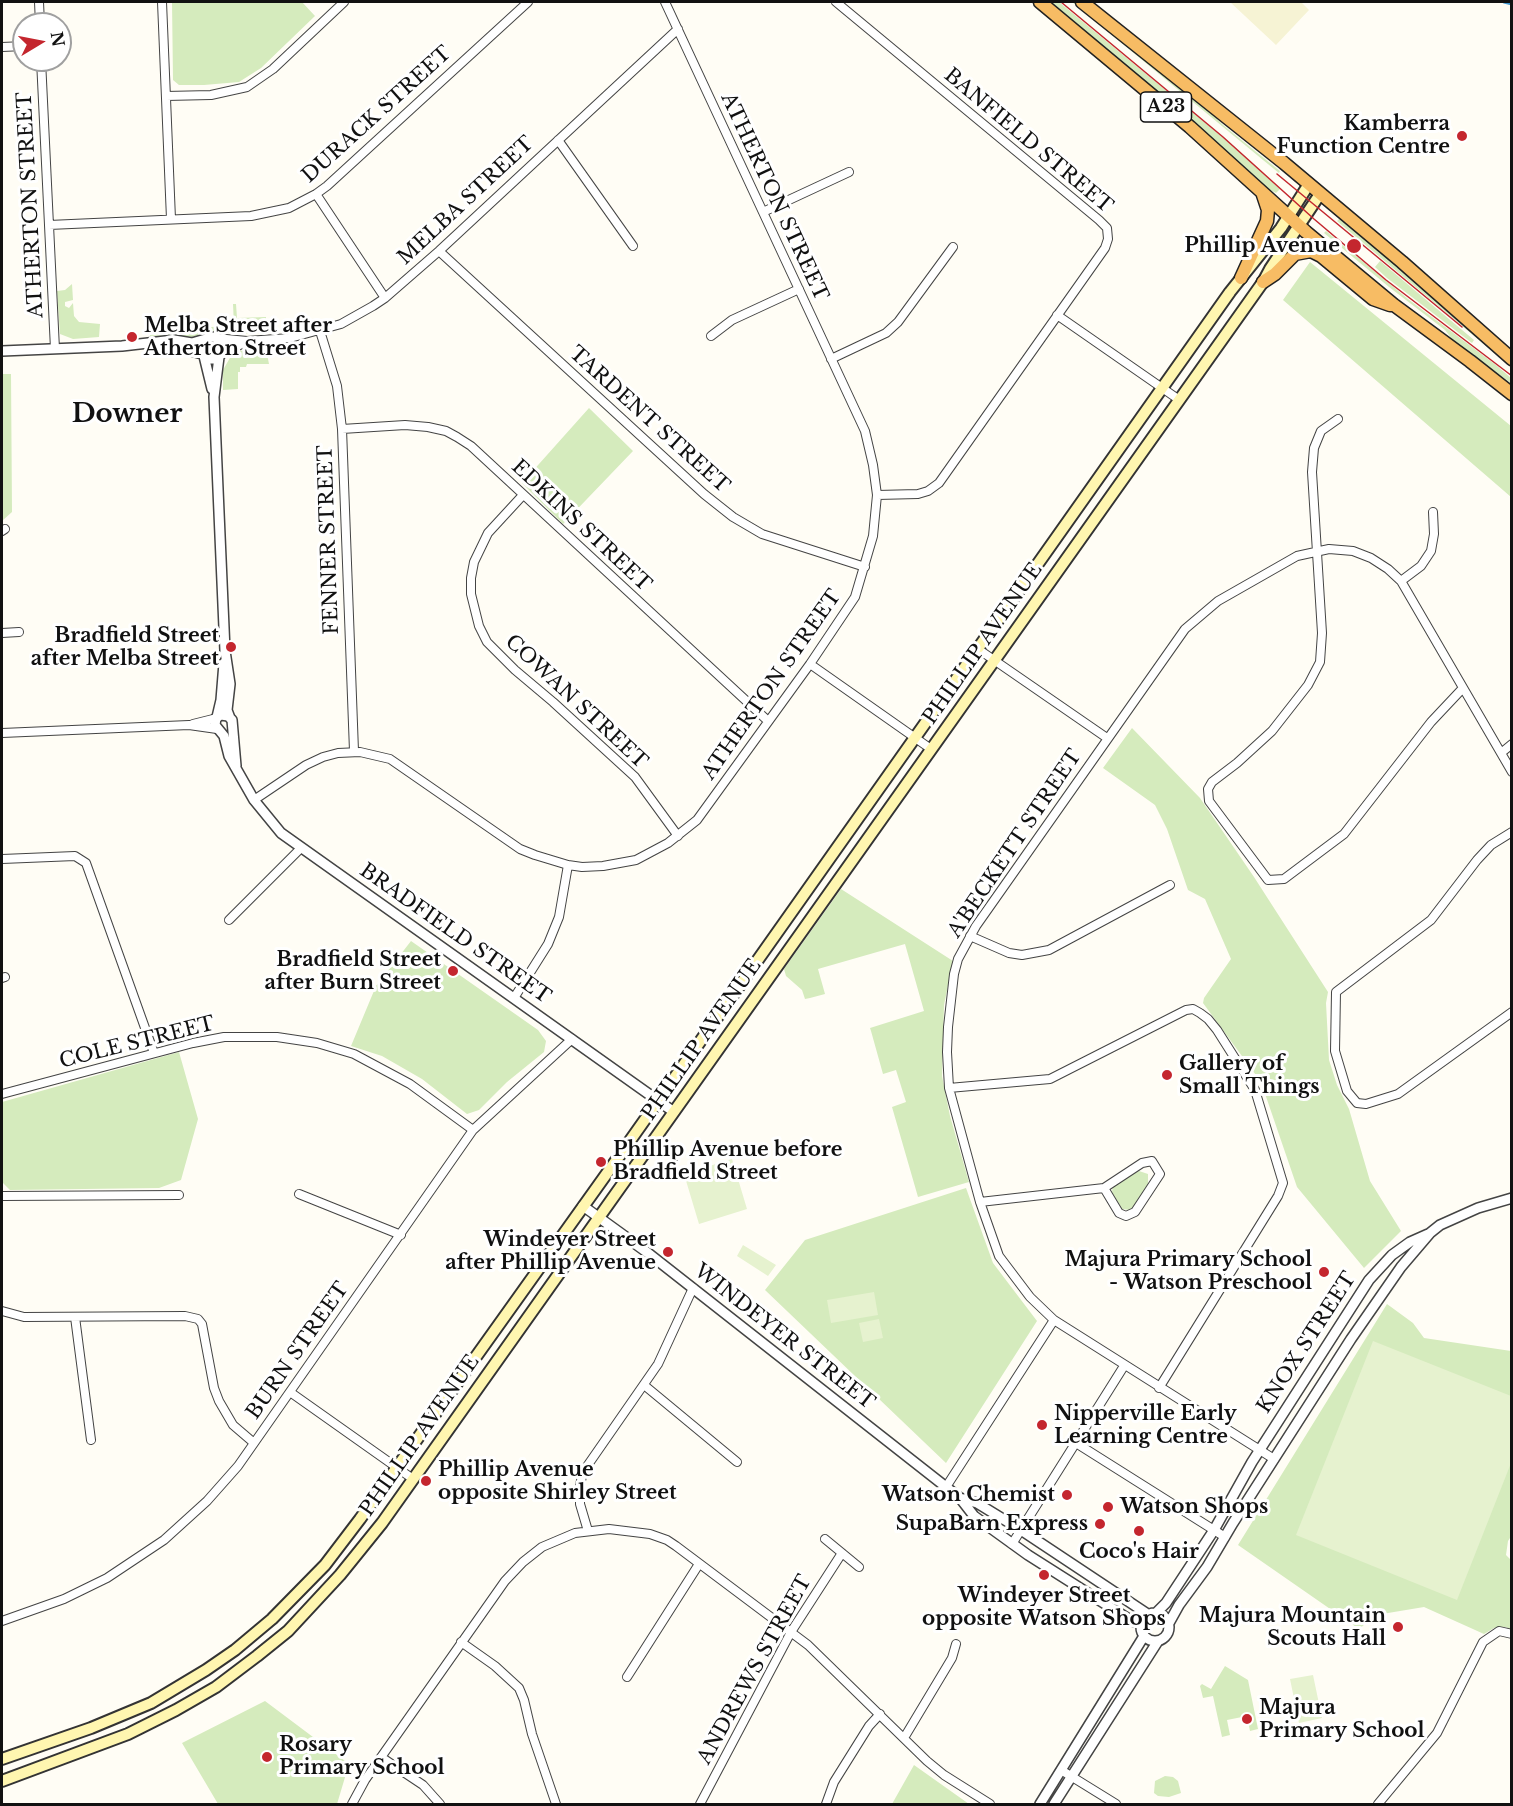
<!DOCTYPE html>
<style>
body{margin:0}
#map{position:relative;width:1513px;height:1806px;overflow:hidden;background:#fffdf5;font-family:"Libre Baskerville",serif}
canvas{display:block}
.frame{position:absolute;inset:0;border:3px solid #111;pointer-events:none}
.north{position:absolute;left:12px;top:12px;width:60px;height:60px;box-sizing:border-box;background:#fff;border:2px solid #a0a0a0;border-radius:50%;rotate:80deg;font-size:16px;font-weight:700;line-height:24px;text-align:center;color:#111}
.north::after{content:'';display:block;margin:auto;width:21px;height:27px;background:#c4262e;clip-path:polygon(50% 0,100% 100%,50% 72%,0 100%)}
</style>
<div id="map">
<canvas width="1513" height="1806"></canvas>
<div class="frame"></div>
<div class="north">N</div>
</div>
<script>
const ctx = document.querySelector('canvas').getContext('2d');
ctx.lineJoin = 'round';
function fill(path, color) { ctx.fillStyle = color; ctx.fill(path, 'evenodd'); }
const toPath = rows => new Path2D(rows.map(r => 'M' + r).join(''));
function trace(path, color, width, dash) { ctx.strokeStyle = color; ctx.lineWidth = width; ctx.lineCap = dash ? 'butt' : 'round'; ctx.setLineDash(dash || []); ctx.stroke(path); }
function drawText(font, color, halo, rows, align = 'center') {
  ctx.font = font + ' "Libre Baskerville",serif'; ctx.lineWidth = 6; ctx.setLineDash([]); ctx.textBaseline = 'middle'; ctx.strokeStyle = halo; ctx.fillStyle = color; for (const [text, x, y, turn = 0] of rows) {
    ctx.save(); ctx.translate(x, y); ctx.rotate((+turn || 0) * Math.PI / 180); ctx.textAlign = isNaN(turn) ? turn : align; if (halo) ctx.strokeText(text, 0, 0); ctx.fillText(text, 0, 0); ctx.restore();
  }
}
const farmland = toPath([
 [1230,2,1301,2,1309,10,1276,45]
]);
const green = toPath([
 [172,2,302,2,315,16,261,68,239,82,204,85,179,85,173,80],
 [1051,2,1059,2,1237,149,1280,189,1276,193,1268,189,1192,120],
 [1072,2,1076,2,1198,100,1223,125,1280,171,1279,173,1263,160],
 [1340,218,1405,270,1470,330,1511,365,1511,367,1337,221],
 [1326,231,1408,299,1496,365,1511,378,1511,383,1456,344,1445,330,1389,287,1324,233],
 [1380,261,1474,340,1472,343,1387,278,1375,267],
 [1310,262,1511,426,1511,497,1283,300],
 [72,284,73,300,65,302,65,306,69,308,73,303,74,316,79,322,100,324,99,337,73,339,60,334,57,291,65,290],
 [233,304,236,304,237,318,266,317,266,326,261,333,235,334,233,330,228,333,207,331,211,327,234,326],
 [178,324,179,328,199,328,198,335,191,338,176,335,150,336,150,330,170,329,170,325],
 [266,349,269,364,247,364,246,367,240,367,240,372,238,372,238,389,223,390,223,370,231,356,237,351],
 [2,374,11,374,12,512,2,521],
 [589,408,633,451,563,524,522,483],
 [1132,728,1200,798,1254,877,1328,992,1326,1003,1329,1060,1337,1085,1349,1109,1370,1181,1401,1231,1364,1268,1297,1187,1261,1082,1203,1003,1204,998,1231,959,1205,899,1188,890,1167,829,1155,805,1103,768],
 [841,889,953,961,944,1005,942,1076,950,1116,969,1182,918,1197,892,1107,906,1102,896,1070,883,1074,871,1031,870,1028,924,1011,905,944,818,969,825,994,810,998,805,999,802,990,786,976,784,969],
 [411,941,538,1030,546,1041,544,1052,507,1082,479,1110,467,1114,422,1079,382,1056,351,1046,376,986],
 [179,1052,198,1119,181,1180,159,1188,10,1190,3,1183,2,1102],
 [1139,1171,1148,1174,1148,1184,1133,1207,1130,1210,1122,1209,1112,1192,1113,1185],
 [966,1188,993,1263,1037,1321,946,1463,765,1290,805,1240],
 [1387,1304,1413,1323,1424,1338,1511,1351,1512,1535,1508,1541,1506,1555,1511,1560,1511,1630,1506,1627,1500,1627,1494,1628,1484,1634,1424,1607,1376,1615,1359,1629,1238,1545],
 [1225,1666,1248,1680,1258,1729,1250,1731,1247,1716,1227,1720,1230,1735,1222,1737,1213,1696,1203,1698,1200,1686,1202,1684,1211,1689],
 [265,1701,349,1764,337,1804,218,1804,182,1743],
 [914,1765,969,1804,892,1804],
 [1165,1776,1173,1777,1178,1781,1181,1793,1169,1797,1158,1796,1154,1793,1155,1781]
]);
const pitch = toPath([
 [732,1159,747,1209,699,1224,684,1174],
 [743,1245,776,1265,768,1276,737,1256],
 [874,1292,878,1315,831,1323,827,1300],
 [879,1319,883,1338,863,1342,859,1323],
 [1373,1341,1511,1396,1511,1463,1457,1600,1296,1535],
 [1313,1675,1322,1718,1299,1723,1290,1679]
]);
const stream = toPath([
 [1504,2,1512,4]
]);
const minor = toPath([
 [39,2,40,24],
 [162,2,171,219],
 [836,2,1099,220,1107,228,1108,239,1105,248,939,483,928,491,918,494,877,495],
 [2,47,24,46],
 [41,60,55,349],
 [166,96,211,95,247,87,273,69,344,2],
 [558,140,633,246],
 [316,194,385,298],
 [763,212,849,172],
 [49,225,251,216,289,208,316,194,327,186,528,2],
 [439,251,704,494,733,517,762,534,865,567],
 [1057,315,1178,399],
 [320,331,337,386,342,429,354,751],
 [711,336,732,320,799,289],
 [216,338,247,341,290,338,341,324,373,306,385,298,439,251,678,29],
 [221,354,246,342],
 [831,359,886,333,898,322,953,247],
 [1338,419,1321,431,1314,448,1312,472,1322,633,1320,662,1308,685,1272,731,1237,763,1212,782,1208,789,1209,801,1268,880,1284,879,1344,834,1431,722,1463,688],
 [342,429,405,425,428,427,446,431,457,437,471,446,768,721],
 [523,495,488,533,474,562,471,578,471,594,479,626,487,642,515,670,553,702,635,777,678,836],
 [2,531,5,529],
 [1401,581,1421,566,1431,551,1434,534,1433,512],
 [2,633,19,632],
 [978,649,1107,738],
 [810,664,931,749],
 [193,724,217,718],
 [2,733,189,725,217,729],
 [1501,753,1512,744],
 [254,800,306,765,323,757,338,753,360,752,390,759,520,849,535,855,568,865,582,867,603,866,636,860,668,843,697,820,810,664,855,597,873,536,877,495,873,465,865,431,665,2],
 [1512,832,1491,845,1477,860,1431,920,1336,992,1335,1051,1347,1091,1357,1103,1366,1104,1398,1094,1512,1012],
 [2,859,75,856,86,863,154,1053],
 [229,920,301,848],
 [970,936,1009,953,1022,955,1049,950,1170,885],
 [2,978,5,977],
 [514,998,548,944,559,917,568,865],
 [949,1088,1050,1079,1186,1010,1193,1009,1200,1013,1208,1019,1217,1030,1255,1090,1283,1183,1278,1196,1159,1388],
 [2,1094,193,1043,224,1037,277,1037,317,1043,354,1054,410,1084,473,1130],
 [299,1194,401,1235],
 [2,1196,179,1195],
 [980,1202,1104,1188,1142,1163,1152,1161,1160,1174,1135,1212,1126,1216,1119,1213,1104,1188],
 [2,1311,24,1317,185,1316,198,1319,202,1324,214,1388,219,1401,233,1425,254,1443],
 [75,1317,91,1440],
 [644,1385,737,1462],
 [290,1392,413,1479],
 [1076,1443,1225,1537],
 [1274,1459,1054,1320,1030,1297,999,1256,980,1202,949,1088,947,1052,948,1027,954,974,958,959,976,926,1185,629,1218,601,1297,556,1329,549,1353,551,1371,558,1388,569,1401,581,1512,772],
 [946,1487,1054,1320],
 [588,1531,580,1504,580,1485,583,1472,658,1364,693,1288],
 [825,1539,859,1567],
 [1012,1544,1124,1366],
 [2,1621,64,1599,107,1578,164,1540,207,1501,238,1466,473,1130,572,1039],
 [461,1642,495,1666,519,1688,524,1700,532,1734,556,1804],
 [627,1677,699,1564],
 [904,1738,952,1658,956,1644],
 [381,1757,423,1785,440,1804],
 [1061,1770,1116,1804],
 [352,1804,365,1780,505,1581,523,1562,542,1547,575,1533,609,1529,650,1534,667,1540,676,1546,808,1645,927,1761,944,1775,990,1804],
 [700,1804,791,1632,842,1553],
 [826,1804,834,1782,869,1726,880,1714],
 [1378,1804,1437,1733,1483,1642,1499,1631,1512,1634]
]);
const tertiary = toPath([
 '201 348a11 11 0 1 1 22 0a11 11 0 1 1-22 0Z',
 [154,344,168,349,184,349,202,354],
 [2,351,122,346,174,340,192,343,209,338],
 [204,356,212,389],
 [219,357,214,397,225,651,230,684,227,710,230,718],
 [217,717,221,700,224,663],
 [236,766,232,720,228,716,221,715,216,718,215,725,224,736,229,756,254,800,281,833,674,1112],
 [583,1206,648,1253,960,1498,974,1516,1028,1555,1132,1621,1142,1624],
 [960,1498,977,1503,1021,1530,1149,1615],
 [1156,1613,1166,1603,1214,1530,1252,1462,1369,1280,1392,1255,1410,1242,1428,1234],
 '1141 1627a14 14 0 1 1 28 0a14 14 0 1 1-28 0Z',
 [1169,1623,1179,1605,1207,1567,1233,1523,1351,1339,1401,1267,1430,1233,1440,1225,1478,1208,1512,1198],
 [1040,1804,1144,1636],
 [1054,1804,1158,1641]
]);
const secondary = toPath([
 [2,1759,91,1728,151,1703,206,1670,235,1650,272,1619,325,1565,360,1519,610,1169,1230,292,1281,228,1309,184],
 [2,1781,128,1734,176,1710,216,1687,257,1656,288,1631,340,1575,382,1523,1263,282,1270,269,1320,194]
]);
const trunk = toPath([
 [1040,2,1190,127,1306,232,1394,305,1470,361,1512,394],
 [1082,2,1284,163,1402,262,1512,359],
 [1241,278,1267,221,1268,210,1263,195],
 [1263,282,1275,274,1295,254,1311,251,1321,256,1373,299,1390,305]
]);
const tram = toPath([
 [1061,2,1223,137,1314,219,1386,280,1512,376],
 [1277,174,1462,327]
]);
const markers = [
 [1462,136,6,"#c4262e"],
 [1354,246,8,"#c4262e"],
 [132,337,6,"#c4262e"],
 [231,647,6,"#c4262e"],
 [453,971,6,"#c4262e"],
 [1167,1075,6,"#c4262e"],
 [601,1162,6,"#c4262e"],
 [668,1252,6,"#c4262e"],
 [1324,1272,6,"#c4262e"],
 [1042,1425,6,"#c4262e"],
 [426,1481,6,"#c4262e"],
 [1067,1495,6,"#c4262e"],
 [1108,1507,6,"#c4262e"],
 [1100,1524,6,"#c4262e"],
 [1139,1531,6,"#c4262e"],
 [1044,1575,6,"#c4262e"],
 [1398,1627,6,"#c4262e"],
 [1247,1719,6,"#c4262e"],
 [267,1757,6,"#c4262e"]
];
const shields = [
 [1166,107,51]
];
const shieldNames = [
 ["A23",1166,107]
];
const streetNames = [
 ["DURACK STREET",377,115,-42],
 ["BANFIELD STREET",1028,141,40],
 ["ATHERTON STREET",774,197,65],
 ["MELBA STREET",466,201,-43],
 ["ATHERTON STREET",31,205,-93],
 ["TARDENT STREET",649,420,42],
 ["EDKINS STREET",581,526,43],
 ["FENNER STREET",329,540,-92],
 ["PHILLIP AVENUE",983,644,-55],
 ["ATHERTON STREET",772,685,-55],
 ["COWAN STREET",576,702,43],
 ["A'BECKETT STREET",1015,844,-56],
 ["BRADFIELD STREET",455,934,35],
 ["PHILLIP AVENUE",702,1040,-55],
 ["COLE STREET",137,1043,-14],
 ["WINDEYER STREET",784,1337,38],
 ["KNOX STREET",1307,1343,-57],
 ["BURN STREET",298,1351,-55],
 ["PHILLIP AVENUE",420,1436,-55],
 ["ANDREWS STREET",755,1670,-61]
];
const poiNames = [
 ["Kamberra",1450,124],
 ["Function Centre",1450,147],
 ["Phillip Avenue",1340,246],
 ["Melba Street after",144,326,"left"],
 ["Atherton Street",144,349,"left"],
 ["Bradfield Street",219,636],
 ["after Melba Street",219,659],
 ["Bradfield Street",441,960],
 ["after Burn Street",441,983],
 ["Gallery of",1179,1064,"left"],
 ["Small Things",1179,1087,"left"],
 ["Phillip Avenue before",613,1150,"left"],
 ["Bradfield Street",613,1173,"left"],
 ["Windeyer Street",656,1240],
 ["after Phillip Avenue",656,1263],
 ["Majura Primary School",1312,1260],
 ["- Watson Preschool",1312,1283],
 ["Nipperville Early",1054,1414,"left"],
 ["Learning Centre",1054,1437,"left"],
 ["Phillip Avenue",438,1470,"left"],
 ["opposite Shirley Street",438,1493,"left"],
 ["Watson Chemist",1055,1495],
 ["Watson Shops",1120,1507,"left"],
 ["SupaBarn Express",1088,1524],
 ["Coco's Hair",1139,1552,"center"],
 ["Windeyer Street",1044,1596,"center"],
 ["opposite Watson Shops",1044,1619,"center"],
 ["Majura Mountain",1386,1616],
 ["Scouts Hall",1386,1639],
 ["Majura",1259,1708,"left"],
 ["Primary School",1259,1731,"left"],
 ["Rosary",279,1745,"left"],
 ["Primary School",279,1768,"left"]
];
const districtNames = [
 ["Downer",127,415]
];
fill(farmland, '#f6f3d4');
fill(green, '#d5ebbd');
fill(pitch, '#e6f2cf');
trace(stream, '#3f96cf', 3);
trace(minor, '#444', 10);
trace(tertiary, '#444', 12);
trace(secondary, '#333', 14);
trace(trunk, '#222', 15);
trace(minor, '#fff', 8);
trace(tertiary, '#fff', 9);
trace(secondary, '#fff6b0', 10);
trace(trunk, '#f7bc64', 12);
trace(tram, '#c4262e', 1.5);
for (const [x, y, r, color] of markers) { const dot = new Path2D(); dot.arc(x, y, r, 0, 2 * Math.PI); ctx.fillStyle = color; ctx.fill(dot); trace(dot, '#fff', 2); }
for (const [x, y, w] of shields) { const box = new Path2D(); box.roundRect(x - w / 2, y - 15, w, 30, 4.5); ctx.fillStyle = '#fff'; ctx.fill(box); trace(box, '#111', 1.5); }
drawText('bold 18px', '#111', null, shieldNames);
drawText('20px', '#111', '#fff', streetNames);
drawText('bold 20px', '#111', '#fff', poiNames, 'right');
drawText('bold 26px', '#111', '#fff', districtNames);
</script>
